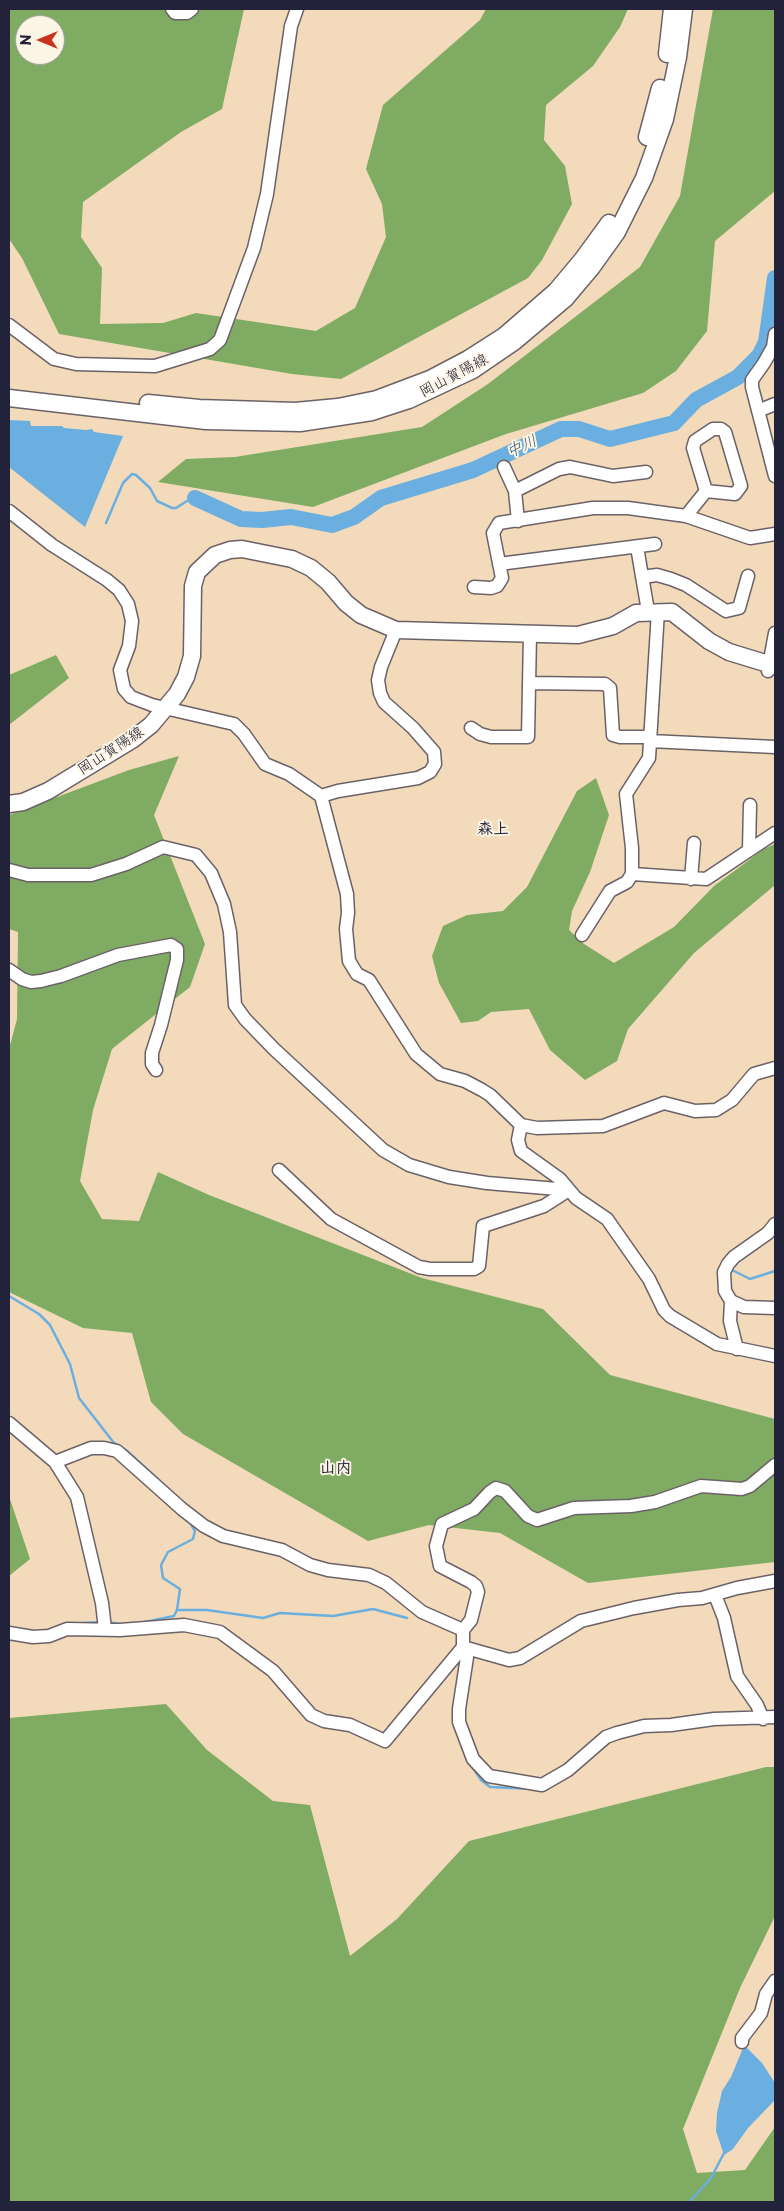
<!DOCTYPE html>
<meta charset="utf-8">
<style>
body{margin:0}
#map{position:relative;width:784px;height:2211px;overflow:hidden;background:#f2daba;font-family:"Playpen Sans",sans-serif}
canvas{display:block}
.frame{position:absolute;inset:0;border:10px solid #22223b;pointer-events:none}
.north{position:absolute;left:15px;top:15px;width:50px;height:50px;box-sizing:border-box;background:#fcf5e5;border:1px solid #a5a1a1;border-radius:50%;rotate:270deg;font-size:14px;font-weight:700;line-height:20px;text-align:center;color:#22223b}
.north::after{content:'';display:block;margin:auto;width:18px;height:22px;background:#c8321e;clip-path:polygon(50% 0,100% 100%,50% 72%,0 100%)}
</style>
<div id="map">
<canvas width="784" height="2211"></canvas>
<div class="frame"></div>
<div class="north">N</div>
</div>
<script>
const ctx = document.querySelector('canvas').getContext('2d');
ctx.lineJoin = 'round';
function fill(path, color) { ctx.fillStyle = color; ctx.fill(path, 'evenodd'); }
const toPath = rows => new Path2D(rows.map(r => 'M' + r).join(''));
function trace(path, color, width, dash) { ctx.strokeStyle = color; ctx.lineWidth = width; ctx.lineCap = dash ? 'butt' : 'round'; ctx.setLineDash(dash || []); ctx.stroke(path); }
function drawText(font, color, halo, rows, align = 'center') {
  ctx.font = font + ' "Playpen Sans","Klee One",sans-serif'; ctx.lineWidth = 4; ctx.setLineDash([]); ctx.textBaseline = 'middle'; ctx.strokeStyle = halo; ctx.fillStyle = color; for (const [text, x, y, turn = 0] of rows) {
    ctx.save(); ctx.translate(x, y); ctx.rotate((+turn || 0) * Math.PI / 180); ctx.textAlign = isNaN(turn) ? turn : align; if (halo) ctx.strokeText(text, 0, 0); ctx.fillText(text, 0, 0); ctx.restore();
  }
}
const forest = toPath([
 [9,9,244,9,222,109,181,132,83,202,81,237,102,268,100,324,163,323,196,313,316,331,355,308,386,237,382,204,366,169,383,105,480,20,486,9,628,9,620,27,593,66,546,105,544,140,565,166,572,204,542,260,528,278,341,379,292,374,59,334,22,258,9,239],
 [25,25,55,25,55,55,25,55],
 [713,9,775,9,775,191,715,241,707,331,676,371,643,393,506,434,313,507,158,482,186,459,235,457,422,427,488,384,640,267,680,196],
 [56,655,69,678,9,725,9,675],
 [179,756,154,815,205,944,190,987,112,1049,93,1110,80,1181,102,1219,139,1221,158,1172,209,1195,422,1278,543,1309,610,1375,775,1419,775,1562,588,1583,500,1533,429,1525,368,1541,183,1434,151,1402,132,1333,83,1328,9,1292,9,1049,17,1019,18,932,9,929,9,815,129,770],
 [596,778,609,815,590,872,572,911,569,930,584,944,614,963,674,927,714,886,764,849,775,844,775,885,694,953,628,1029,617,1061,585,1080,550,1050,529,1009,491,1012,478,1021,461,1023,439,983,432,956,443,926,467,915,503,911,527,887,577,791],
 [9,1496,30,1559,9,1576],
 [166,1704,207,1750,273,1801,310,1805,350,1956,397,1919,469,1841,766,1767,775,1767,775,1916,740,1988,683,2129,697,2173,745,2170,775,2127,775,2202,9,2202,9,1718]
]);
const water = toPath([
 [9,420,30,421,31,426,62,426,64,428,86,430,92,429,94,432,123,436,85,527,9,467],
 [746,2047,762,2063,775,2083,775,2100,748,2128,733,2149,724,2155,716,2131,717,2113,722,2091,731,2077,743,2048]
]);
const stream = toPath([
 [106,523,123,483,132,474,136,475,150,488,157,501,172,508,176,508,187,501],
 [730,1269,750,1279,775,1271],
 [9,1296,39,1314,50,1325,70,1364,79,1398,114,1443,126,1450,186,1505],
 [177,1610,180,1589,163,1578,161,1565,168,1552,193,1539,195,1531,189,1521],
 [108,1622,119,1624],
 [145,1622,174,1616,177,1610,207,1610,263,1618,280,1613,333,1616,373,1609,407,1618],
 [83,1623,100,1622],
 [465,1756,481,1780,490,1787,534,1789],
 [689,2202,711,2178,724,2153]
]);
const river = toPath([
 [195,498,241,519,262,520,291,517,332,525,354,517,381,498,473,470,561,429,579,429,610,439,674,423,696,400,738,377,759,356,766,342,775,278]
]);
const minor = toPath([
 [172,9,175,13,187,13,192,9],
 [9,325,54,359,76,364,155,366,210,349,220,340,254,248,267,194,291,26,297,9],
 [775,334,773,347,764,363,752,380,752,387,775,476],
 [758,411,775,404],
 [504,467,515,491,518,521],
 [515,491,559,469,570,467,613,476,646,472],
 [9,511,52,545,107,580,119,590,128,604,132,621,129,646,120,670,124,689,131,697,152,705,234,724,244,734,265,764,289,774,321,796,347,894,348,913,346,929,349,961,357,974,369,980,416,1054,440,1074,465,1081,482,1090,490,1095,521,1125,537,1128,603,1126,664,1103,695,1111,716,1110,732,1100,754,1074,775,1068],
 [686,516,706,491,693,448,695,441,713,429,721,429,725,432,741,486,735,494,706,491],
 [637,547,648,611],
 [499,564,655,544],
 [642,577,657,575,671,579,686,585,726,611,739,608,748,576],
 [474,587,491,588,497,586,502,578,493,533,499,523,593,508,628,508,686,516,750,538,775,534],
 [658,611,649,758,626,794,632,848,632,874,706,879,775,833],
 [768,671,775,633],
 [530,683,605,684,610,688,613,735,620,737,650,737],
 [471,728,480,734,491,737,528,737,530,634],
 [650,741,775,747],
 [321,796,338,791,418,778,430,772,435,764,434,752,413,728,384,702,380,693,378,680,381,667,396,630],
 [749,850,750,805],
 [9,870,28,875,91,875,126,864,163,847,196,855,211,873,224,904,230,932,235,1005,245,1019,274,1049,383,1150,409,1165,449,1177,487,1183,569,1190],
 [691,879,694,843],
 [582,935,610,891,627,882,632,874],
 [9,970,22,979,31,982,41,981,61,976,118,955,171,945,177,949,177,960,161,1025,152,1053,152,1064,156,1070],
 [521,1125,518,1140,521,1151,560,1179,576,1198,607,1219,649,1279,664,1310,670,1316,717,1344,775,1356],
 [279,1170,331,1219,419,1267,430,1269,474,1269,479,1266,483,1226,544,1206,569,1190],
 [731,1301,744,1307,775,1308],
 [737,1349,730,1321,731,1301,725,1291,724,1272,728,1264,734,1257,768,1233,775,1224],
 [9,1423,55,1462,77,1497,102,1603,105,1629],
 [55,1462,91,1448,104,1448,117,1451,182,1509,204,1526,223,1536,282,1550,310,1565,328,1570,369,1575,386,1583,422,1612,463,1630],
 [775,1465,750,1486,742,1489,701,1486,655,1502,631,1506,574,1508,537,1520,528,1516,505,1491,496,1488,490,1492,474,1509,442,1524,436,1546,440,1566,471,1582,476,1586,478,1592,471,1620,463,1630,463,1647,467,1657,459,1709,459,1722,473,1759,489,1776,542,1785,568,1770,606,1737,617,1733,644,1726,671,1725,714,1719,775,1717],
 [715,1595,724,1618,737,1676,757,1705,763,1719],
 [9,1633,33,1637,49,1636,67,1629,120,1630,184,1625,220,1632,273,1671,311,1715,324,1721,350,1725,385,1741,463,1647],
 [463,1647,509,1660,520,1658,581,1621,634,1608,678,1600,702,1598,737,1588,775,1581],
 [742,2042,742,2038,761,2013,766,1994,775,1981]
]);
const major = toPath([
 [667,54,672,9],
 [647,137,660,88],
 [9,398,206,421,300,423,372,412,409,400,473,370,514,342,565,299,592,267,617,232,644,178,665,119,678,57,684,9],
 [148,403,199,408,295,411,338,407,377,399,430,379,468,359,504,336,556,291,582,260,609,223],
 [9,804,23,802,48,791,132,740,151,725,177,694,186,677,192,656,193,586,197,572,215,555,230,550,242,549,292,559,311,568,328,582,346,603,361,615,396,630,578,635,613,626,636,613,672,612,709,641,729,652,775,666]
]);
const streetNames = [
 ["岡山賀陽線",454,376,-28],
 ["岡山賀陽線",111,751,-33]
];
const waterNames = [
 ["中川",522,447,-25]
];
const neighbourhoodNames = [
 ["森上",493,830],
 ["山内",336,1469]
];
fill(forest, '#7fab63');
fill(water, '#6bafe0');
trace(stream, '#6bafe0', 2.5);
trace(river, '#6bafe0', 16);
trace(minor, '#6b6267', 15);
trace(major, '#6b6267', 19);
trace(minor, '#fff', 12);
trace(major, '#fff', 16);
drawText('15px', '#22223b', '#fcf5e5', streetNames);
drawText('italic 16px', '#3f5a7d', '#fcf5e5', waterNames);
drawText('bold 16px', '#22223b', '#fcf5e5', neighbourhoodNames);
</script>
